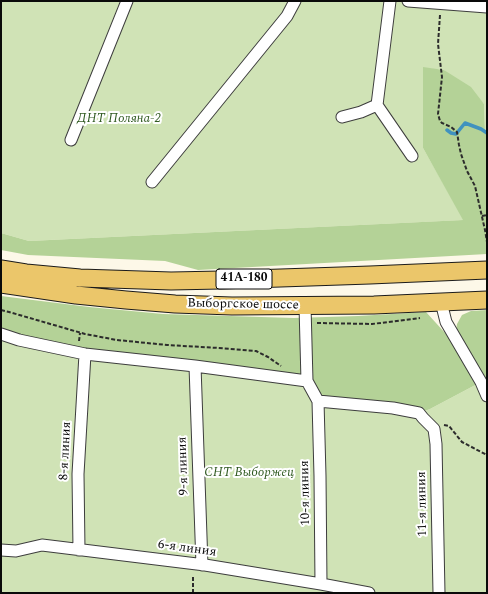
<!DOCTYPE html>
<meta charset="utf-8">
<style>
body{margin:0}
#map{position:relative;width:488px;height:594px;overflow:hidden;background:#fdf8e8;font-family:Spectral,serif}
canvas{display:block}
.frame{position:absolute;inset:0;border:2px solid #0a0a0a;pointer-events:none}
</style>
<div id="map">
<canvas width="488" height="594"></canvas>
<div class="frame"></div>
</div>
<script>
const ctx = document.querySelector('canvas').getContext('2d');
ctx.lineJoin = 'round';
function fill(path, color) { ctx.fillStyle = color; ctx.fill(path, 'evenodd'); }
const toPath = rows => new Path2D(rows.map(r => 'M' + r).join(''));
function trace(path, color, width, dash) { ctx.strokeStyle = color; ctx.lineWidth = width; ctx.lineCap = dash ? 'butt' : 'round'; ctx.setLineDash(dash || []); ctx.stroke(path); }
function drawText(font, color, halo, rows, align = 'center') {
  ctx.font = font + ' Spectral,serif'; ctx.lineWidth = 4; ctx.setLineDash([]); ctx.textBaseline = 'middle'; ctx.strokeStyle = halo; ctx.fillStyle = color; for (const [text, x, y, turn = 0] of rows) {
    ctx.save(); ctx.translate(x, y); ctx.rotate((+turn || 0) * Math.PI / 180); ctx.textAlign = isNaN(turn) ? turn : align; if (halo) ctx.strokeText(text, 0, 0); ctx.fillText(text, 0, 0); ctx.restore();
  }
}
const green = toPath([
 [1,1,487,1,487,132,485,131,484,104,444,70,423,68,423,148,464,220,29,241,1,233],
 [1,334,259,375,419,413,430,409,481,382,487,377,487,593,1,593]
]);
const forest = toPath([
 [423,67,444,70,471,87,484,104,485,131,487,132,487,254,198,270,165,261,28,255,1,250,1,233,29,241,463,220,423,148],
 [1,296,89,307,163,314,294,318,358,316,426,312,446,334,456,331,457,324,462,315,471,311,487,310,487,377,481,382,430,409,419,413,323,402,309,384,144,360,1,334]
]);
const stream = toPath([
 [447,130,451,133,456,134,465,123,481,129,487,133]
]);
const path = toPath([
 [440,15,438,44,442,77,438,114,440,121,442,123,451,127,457,132,459,145,461,154,467,171,475,186,485,230,487,242],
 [482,216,487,215],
 [1,310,9,312,85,334,117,340,167,345,219,348,256,351,268,357,281,366],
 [317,323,372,324,420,318],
 [79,341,80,333],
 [444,425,449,426,462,442,487,455],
 [193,593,193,575]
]);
const minor = toPath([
 [390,1,377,105,412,156],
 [408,1,487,7],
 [342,117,361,112,377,105],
 [71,140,127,1],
 [152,182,287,16,295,1],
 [441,302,446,322,481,382,487,396],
 [305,306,307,381],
 [1,334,19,340,85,354,195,366,307,381,318,401,393,408,419,413,423,418,434,429,436,444,439,593],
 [195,366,202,565],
 [318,401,320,476,321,584],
 [1,550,16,551,42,545,205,565,321,584,369,593],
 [79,550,78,474,85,354]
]);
const primary = toPath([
 [1,269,26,273,80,278,171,281,221,280,370,275,487,270],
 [1,284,76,295,126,300,175,304,232,306,374,305,487,300]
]);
const shields = [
 [244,279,56]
];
const shieldNames = [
 ["41А-180",244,279]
];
const parkNames = [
 ["ДНТ Поляна-2",119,119],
 ["СНТ Выборжец",249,473]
];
const streetNames = [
 ["Выборгское шоссе",243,305,1],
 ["8-я линия",66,451,-87],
 ["9-я линия",184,466,-92],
 ["10-я линия",306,493,-91],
 ["11-я линия",423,504,-91],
 ["6-я линия",187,549,8]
];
fill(green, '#d0e3b6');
fill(forest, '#b4d297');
trace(stream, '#4092bf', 3.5);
trace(minor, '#3d3d3d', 13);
trace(primary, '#1b1b1b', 19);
trace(path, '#2c2c2c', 2, [4, 2]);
trace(minor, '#fff', 11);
trace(primary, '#ebc66a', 17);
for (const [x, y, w] of shields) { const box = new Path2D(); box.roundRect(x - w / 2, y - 10, w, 20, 3); ctx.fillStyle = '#fff'; ctx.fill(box); trace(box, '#0a0a0a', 1); }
drawText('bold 12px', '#0a0a0a', null, shieldNames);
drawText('italic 13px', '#305a21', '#fff', parkNames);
drawText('13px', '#0a0a0a', '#fff', streetNames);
</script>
